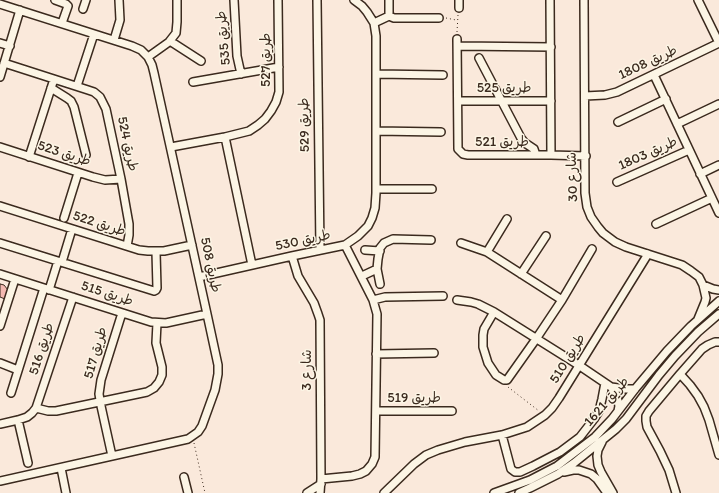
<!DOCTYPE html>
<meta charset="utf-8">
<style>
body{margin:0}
canvas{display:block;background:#fae9db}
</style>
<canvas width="719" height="493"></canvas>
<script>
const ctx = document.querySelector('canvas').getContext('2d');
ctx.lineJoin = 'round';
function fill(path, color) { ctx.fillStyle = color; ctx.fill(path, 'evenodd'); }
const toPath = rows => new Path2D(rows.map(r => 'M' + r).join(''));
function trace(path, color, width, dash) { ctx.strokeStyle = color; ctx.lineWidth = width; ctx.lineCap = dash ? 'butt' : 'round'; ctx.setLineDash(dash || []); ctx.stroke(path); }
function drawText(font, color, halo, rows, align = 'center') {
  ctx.font = font + ' Itim,"Playpen Sans Arabic",sans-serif'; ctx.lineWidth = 3; ctx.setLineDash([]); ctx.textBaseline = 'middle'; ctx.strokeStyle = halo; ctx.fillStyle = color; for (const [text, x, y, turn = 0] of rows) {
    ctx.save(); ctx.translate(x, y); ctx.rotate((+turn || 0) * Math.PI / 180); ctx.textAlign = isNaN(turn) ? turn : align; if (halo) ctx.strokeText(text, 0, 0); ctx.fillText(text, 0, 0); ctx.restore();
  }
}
const building = toPath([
 [0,284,4,285,8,290,5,299,0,297,0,284]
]);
const path = toPath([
 [446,18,456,20],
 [457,32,458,15],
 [508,387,539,411],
 [194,443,205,493]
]);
const minor = toPath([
 [55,0,66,4,68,6,62,23],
 [234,0,237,56,241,74],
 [317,0,320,250],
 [459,0,459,8],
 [550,0,551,155],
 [584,0,585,193,587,207,591,217,598,227,603,233,615,242,626,247,682,265,691,271,699,277,703,285,706,298,705,302,698,319],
 [698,0,719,43],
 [0,4,132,46,141,50,148,57,152,65,154,73,207,314,218,365,218,374,215,390,202,426,198,432,188,439,0,481],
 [83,9,86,0],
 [389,16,394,18,439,18],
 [374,23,389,16,389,0],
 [457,39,458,149,463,154,468,155,551,155,586,156],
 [114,40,120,20,119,0],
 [170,41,201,61],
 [0,43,10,46],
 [458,46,551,47],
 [148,57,169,42,176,33,177,22,177,0],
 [479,58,521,138,525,143,534,149,536,155],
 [4,63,88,90,94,92,100,97,106,109,121,179,129,224,129,235,127,246],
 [376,74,443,75],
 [654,75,719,213],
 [0,77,20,10],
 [193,82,279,67],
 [77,86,94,34],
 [51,88,67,98,71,101,74,107,86,155],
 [585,96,605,95,617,92,719,43],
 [458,101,551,101],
 [618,122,666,99],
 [677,124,719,104],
 [376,131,441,132],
 [225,137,252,265],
 [0,147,93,177,105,180,121,179],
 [171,147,225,137,249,131,258,125,265,119,271,111,276,102,279,92,278,0],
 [29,157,54,79],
 [700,174,719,165],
 [617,182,689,150],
 [376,189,432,189],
 [0,206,139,250,148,251,164,251,192,245],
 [64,218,78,173],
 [656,224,712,198],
 [0,243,154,291,156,290,157,288,156,252],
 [461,243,487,252,562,300],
 [365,250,380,251],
 [487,252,507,219],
 [292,256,298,276,314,303,318,314,320,320,321,479,320,493],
 [62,262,72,229],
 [0,274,151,322,166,323,207,314],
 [521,274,546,236],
 [362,276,377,269],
 [199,277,292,256,345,245,358,236,368,226,372,218,375,208,376,193,376,36,374,23,367,12,362,6,354,0],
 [380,284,377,269,378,259,380,248,384,243,393,239,431,240],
 [703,285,713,289,719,290],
 [49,290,58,261],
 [373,300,385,297,443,296],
 [457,300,471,302,478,304,494,312,580,366,611,387,617,396,619,406,618,411],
 [494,312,484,329,483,335,483,347,488,363,496,375,504,380,507,380,536,339,562,300,592,249],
 [0,326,15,279],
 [376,354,434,353],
 [0,363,18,370],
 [680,374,690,385,698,396,704,407,709,420,719,455],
 [611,387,626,389,635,389],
 [11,393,44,288],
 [36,408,48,411,56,411,147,392,154,388,159,382,162,375,162,367,156,343,157,323],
 [376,411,452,411],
 [18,420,28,463],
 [0,424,18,420,27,417,32,413,36,408,73,297],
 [502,435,511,469,515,472,520,472,533,466,560,452,580,437,594,419,599,411,602,399,605,383],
 [602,442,598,450,597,456,598,465,601,472,613,493],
 [112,456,101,406,99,394,101,380,122,313],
 [61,468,66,493],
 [564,472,573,470,579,470,591,474,597,479,607,493],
 [184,477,188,493],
 [321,479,352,476,360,474,366,471,372,464,375,457,377,314,373,300,345,245],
 [307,493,321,484],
 [384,493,414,464,426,455,438,450,465,442,502,435,527,427,545,415,552,408,559,398,648,254],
 [494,493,530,480,557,466,595,437,612,419,635,389,667,351,691,326,719,301],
 [519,493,530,488,558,474,574,463,616,429,626,419,659,375,675,356,698,332,719,314],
 [676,493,669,470,660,451,647,427,646,421,646,416,649,411,680,374,702,349,708,345,715,342,719,342]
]);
const streetNames = [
 ["طريق 535",224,38,-95],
 ["طريق 527",266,60,-90],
 ["طريق 1808",648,63,-25],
 ["طريق 525",504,88],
 ["طريق 529",305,125,-91],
 ["طريق 521",502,142],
 ["طريق 524",127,144,78],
 ["طريق 523",64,154,18],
 ["طريق 1803",648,154,-24],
 ["شارع 30",573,177,-92],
 ["طريق 522",99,224,18],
 ["طريق 530",303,241,-12],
 ["طريق 508",210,265,78],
 ["طريق 515",107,294,18],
 ["طريق 516",42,349,-72],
 ["طريق 517",96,353,-74],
 ["طريق 510",568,359,-58],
 ["شارع 3",307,370,-90],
 ["طريق 519",414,398],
 ["طريق 1621",607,402,-49]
];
fill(building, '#f4b9b1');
trace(building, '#3b2a1e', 1);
trace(minor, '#3b2a1e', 10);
trace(path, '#3b2a1e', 1, [1, 3]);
trace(minor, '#fcf5e5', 7);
drawText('14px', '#3b2a1e', '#fcf5e5', streetNames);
</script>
